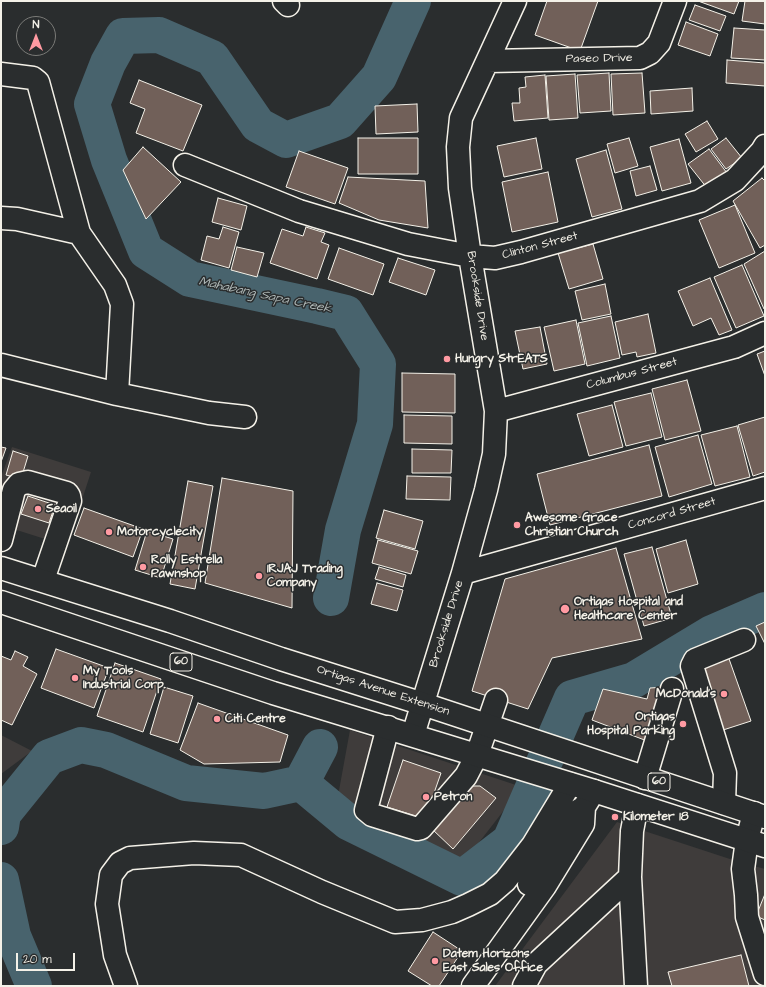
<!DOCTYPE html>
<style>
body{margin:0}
#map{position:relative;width:766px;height:987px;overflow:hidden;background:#2a2d2e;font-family:"Architects Daughter",sans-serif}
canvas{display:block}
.frame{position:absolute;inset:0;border:2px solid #f4f1e8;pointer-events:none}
.north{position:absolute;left:16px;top:16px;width:40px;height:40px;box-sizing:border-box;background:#2a2d2e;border:1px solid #7b7b78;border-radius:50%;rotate:0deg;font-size:11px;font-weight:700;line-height:16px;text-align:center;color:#f4f1e8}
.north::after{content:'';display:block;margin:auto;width:14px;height:18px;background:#ff9aa2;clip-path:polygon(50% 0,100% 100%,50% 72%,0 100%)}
.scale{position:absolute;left:16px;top:953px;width:59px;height:18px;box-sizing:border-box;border:2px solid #f4f1e8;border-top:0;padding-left:5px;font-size:12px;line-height:14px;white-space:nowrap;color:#f4f1e8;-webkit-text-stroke:3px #2a2d2e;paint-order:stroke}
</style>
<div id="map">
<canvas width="766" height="987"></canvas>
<div class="frame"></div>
<div class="north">N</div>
<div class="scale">20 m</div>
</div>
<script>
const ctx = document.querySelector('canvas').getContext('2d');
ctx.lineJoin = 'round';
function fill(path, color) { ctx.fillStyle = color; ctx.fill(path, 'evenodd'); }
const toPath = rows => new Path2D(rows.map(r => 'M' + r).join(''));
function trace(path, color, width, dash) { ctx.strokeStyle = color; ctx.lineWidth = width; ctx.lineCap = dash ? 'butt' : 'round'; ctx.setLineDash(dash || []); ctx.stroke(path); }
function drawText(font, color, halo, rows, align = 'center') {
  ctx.font = font + ' "Architects Daughter",sans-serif'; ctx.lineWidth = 3; ctx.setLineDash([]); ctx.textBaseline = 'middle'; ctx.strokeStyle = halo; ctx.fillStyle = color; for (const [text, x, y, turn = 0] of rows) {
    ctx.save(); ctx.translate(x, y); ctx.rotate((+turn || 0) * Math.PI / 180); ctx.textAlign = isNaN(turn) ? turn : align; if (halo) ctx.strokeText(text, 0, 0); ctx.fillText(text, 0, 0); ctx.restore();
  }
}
const built = toPath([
 [12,447,91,472,67,546,1,525,1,477],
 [350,730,522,787,470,854,444,865,336,807],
 [1,735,32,751,1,774],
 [617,822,736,861,765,869,765,986,495,986]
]);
const river = toPath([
 [331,598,343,530,375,424,378,364,346,313,317,306,190,279,146,251,109,160,92,104,108,63,123,36,159,35,212,58,258,125,286,140,340,121,379,77,413,1],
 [301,783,348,822,462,878,510,841,572,698,634,680,712,633,765,610],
 [1,827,3,814,49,757,81,745,106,750,186,783,264,791,301,783,320,747],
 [1,880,13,936,34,986]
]);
const building = toPath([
 [547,1,598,1,580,51,535,35,547,1],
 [698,1,739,1,734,14,698,1],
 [745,1,765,1,765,24,742,21,745,1],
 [695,5,726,16,720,31,689,20,695,5],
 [686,22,718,34,710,56,678,45,686,22],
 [734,28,765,30,765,60,731,58,734,28],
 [727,60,765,63,765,86,726,83,727,60],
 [609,73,611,111,580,113,577,75,609,73],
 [642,73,645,113,613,115,611,74,642,73],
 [575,74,578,118,549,120,546,76,575,74],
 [545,75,548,118,514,121,512,103,520,103,519,88,526,87,525,77,545,75],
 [139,80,202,105,183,151,136,133,145,109,130,103,139,80],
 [692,88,693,111,651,114,650,91,692,88],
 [417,104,418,132,376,134,375,106,417,104],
 [707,121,718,139,696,152,685,134,707,121],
 [358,138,418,138,418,174,358,174,358,138],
 [536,138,542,169,504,177,497,146,536,138],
 [629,138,638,166,615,173,607,144,629,138],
 [726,138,742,158,726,169,711,149,726,138],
 [679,139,691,183,662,191,650,147,679,139],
 [143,147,181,182,146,219,123,170,143,147],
 [709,149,727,173,707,188,688,164,709,149],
 [606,150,622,209,592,217,576,159,606,150],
 [299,151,348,168,335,204,286,187,299,151],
 [650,166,657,190,636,196,630,171,650,166],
 [548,172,558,222,512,232,502,182,548,172],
 [348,177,425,181,428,228,379,220,339,203,348,177],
 [762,178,765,181,765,245,760,248,733,201,762,178],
 [218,198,247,206,241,230,212,222,218,198],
 [735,205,755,253,719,268,699,220,735,205],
 [223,227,239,232,229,268,201,260,207,236,219,239,223,227],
 [306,227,325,233,321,242,329,245,317,279,270,263,282,229,303,236,306,227],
 [593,244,603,279,569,289,558,253,593,244],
 [237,247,264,253,257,277,231,270,237,247],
 [339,248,384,264,373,295,328,279,339,248],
 [765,251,765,308,764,309,744,264,765,251],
 [398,258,435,270,426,295,389,282,398,258],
 [742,265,764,316,736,328,714,277,742,265],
 [710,278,732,330,719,335,711,318,693,326,678,291,710,278],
 [605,284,611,314,582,320,575,291,605,284],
 [648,314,656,353,637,357,636,352,622,355,615,322,648,314],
 [611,316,620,358,587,366,578,323,611,316],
 [576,320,585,364,554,371,544,327,576,320],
 [540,327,547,364,523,369,515,331,540,327],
 [765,351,765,376,757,354,765,351],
 [402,373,455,374,455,413,402,412,402,373],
 [687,380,701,431,665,440,652,389,687,380],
 [651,393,662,437,626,446,614,402,651,393],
 [612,405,623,447,589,456,577,414,612,405],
 [404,415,452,416,452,444,404,443,404,415],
 [765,417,765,472,753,476,738,425,765,417],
 [737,426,750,477,715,486,701,435,737,426],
 [698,435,712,484,669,497,655,447,698,435],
 [649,445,662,496,550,525,537,474,649,445],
 [1,447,6,448,1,462,1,447],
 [412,449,452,450,451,473,412,473,412,449],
 [13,451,28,456,21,479,6,475,13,451],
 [407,476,451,477,450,500,406,499,407,476],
 [222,478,293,491,292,608,205,583,222,478],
 [188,481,213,486,195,589,170,584,188,481],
 [28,496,55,505,49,523,21,514,28,496],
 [84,508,143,529,133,557,74,535,84,508],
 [384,510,423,521,415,549,376,538,384,510],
 [147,531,173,539,161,578,135,570,147,531],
 [378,540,418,551,411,574,372,563,378,540],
 [686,540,698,584,668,593,656,549,686,540],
 [652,547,672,618,644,626,624,554,652,547],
 [616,548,642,639,552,658,528,709,472,691,505,579,616,548],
 [379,567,406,575,403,587,375,579,379,567],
 [377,583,403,590,397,611,371,604,377,583],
 [765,622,765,644,756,626,765,622],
 [56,649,109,668,94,708,41,688,56,649],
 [15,651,28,657,23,666,37,674,12,725,1,720,1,656,11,660,15,651],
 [728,656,751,721,720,731,697,667,728,656],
 [115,663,161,679,143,732,97,716,115,663],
 [164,687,193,696,178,743,150,734,164,687],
 [666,687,655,744,592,720,603,689,647,699,650,688,666,687],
 [198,703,288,735,280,762,204,764,180,750,198,703],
 [403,760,441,773,425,819,387,807,403,760],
 [467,786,480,786,496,798,453,849,432,829,467,786],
 [765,894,765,920,756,916,765,894],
 [433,932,462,951,439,986,432,986,408,971,433,932],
 [741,955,749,986,672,986,668,972,741,955]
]);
const minor = toPath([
 [284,1,288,5],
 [488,61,640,58,650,53,659,43,675,1],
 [1,74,33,78,38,82,79,233,115,285,122,304,117,394],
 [185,165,299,211,408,244,470,256,495,258,521,252,700,201,735,180,762,151,765,146],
 [1,218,17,219,79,233],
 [1,365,117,394,209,413,245,417],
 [496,411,734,347,765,333],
 [1,540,14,490,19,484,28,482,67,493,69,496,70,501,43,580],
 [463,573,765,488],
 [388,727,366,810,372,815,417,829,421,828,466,776,477,755,496,700],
 [413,735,463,573,486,490,494,454,496,411,470,256,460,188,458,147,461,118,515,1],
 [645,778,672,689],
 [724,803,725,773,692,666,695,660,744,640],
 [754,813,747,840,743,869,746,895,747,917,765,974],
 [529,884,568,817,584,807],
 [126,986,115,955,107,904,111,875,120,863,130,858,194,853,241,855,322,892,395,922,422,920,452,912,468,905,490,894,505,881,533,845,570,784],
 [473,986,545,886,583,824,584,807,594,791],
 [524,986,536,964,630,877],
 [636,986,630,877,632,831,637,805]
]);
const major = toPath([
 [1,568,170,621,281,659,423,704,765,817],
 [1,602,273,693,594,791,765,846]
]);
const markers = [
 [447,359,4,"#ff9aa2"],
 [38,509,4,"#ff9aa2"],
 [517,525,4,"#ff9aa2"],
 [109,532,4,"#ff9aa2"],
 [143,567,4,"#ff9aa2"],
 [259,576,4,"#ff9aa2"],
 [565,609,5,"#ff9aa2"],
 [75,678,4,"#ff9aa2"],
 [724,694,4,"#ff9aa2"],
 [217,719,4,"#ff9aa2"],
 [683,724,4,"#ff9aa2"],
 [426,797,4,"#ff9aa2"],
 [615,817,4,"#ff9aa2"],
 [435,961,4,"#ff9aa2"]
];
const shields = [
 [181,662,22],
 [659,782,22]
];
const shieldNames = [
 ["60",181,662],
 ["60",659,782]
];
const streetNames = [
 ["Paseo Drive",599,59,-1],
 ["Clinton Street",540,246,-15],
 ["Brookside Drive",477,296,81],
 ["Columbus Street",632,374,-15],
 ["Concord Street",672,514,-16],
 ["Brookside Drive",447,624,-73],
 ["Ortigas Avenue Extension",383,691,18]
];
const poiNames = [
 ["Hungry StrEATS",455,359],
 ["Seaoil",46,509],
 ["Awesome Grace",525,518],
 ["Christian Church",525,532],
 ["Motorcyclecity",117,532],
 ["Rolly Estrella",151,560],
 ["Pawnshop",151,574],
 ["1RJAJ Trading",267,569],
 ["Company",267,583],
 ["Ortigas Hospital and",574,602],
 ["Healthcare Center",574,616],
 ["My Tools",83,671],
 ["Industrial Corp.",83,685],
 ["McDonald's",716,694,"right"],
 ["Ortigas",675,717,"right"],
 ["Hospital Parking",675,731,"right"],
 ["Citi Centre",225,719],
 ["Petron",434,797],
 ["Kilometer 18",623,817],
 ["Datem Horizons",443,954],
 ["East Sales Office",443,968]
];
const waterNames = [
 ["Mahabang Sapa Creek",265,296,12]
];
fill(built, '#3f3c3b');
trace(river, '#48636d', 36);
fill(building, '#716059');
trace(building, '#f4f1e8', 1);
trace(minor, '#f4f1e8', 25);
trace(major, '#f4f1e8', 25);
trace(minor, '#2a2d2e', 22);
trace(major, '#2a2d2e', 22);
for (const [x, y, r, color] of markers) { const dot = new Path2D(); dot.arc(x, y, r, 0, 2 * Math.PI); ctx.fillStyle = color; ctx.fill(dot); trace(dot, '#2a2d2e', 1.5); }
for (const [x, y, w] of shields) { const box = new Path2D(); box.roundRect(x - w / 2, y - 9, w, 18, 3); ctx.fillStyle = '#2a2d2e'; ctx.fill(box); trace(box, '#f4f1e8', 1); }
drawText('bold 11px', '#f4f1e8', null, shieldNames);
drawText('12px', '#f4f1e8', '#2a2d2e', streetNames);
drawText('bold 12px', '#f4f1e8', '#2a2d2e', poiNames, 'left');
drawText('italic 13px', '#afb8b7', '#2a2d2e', waterNames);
</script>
